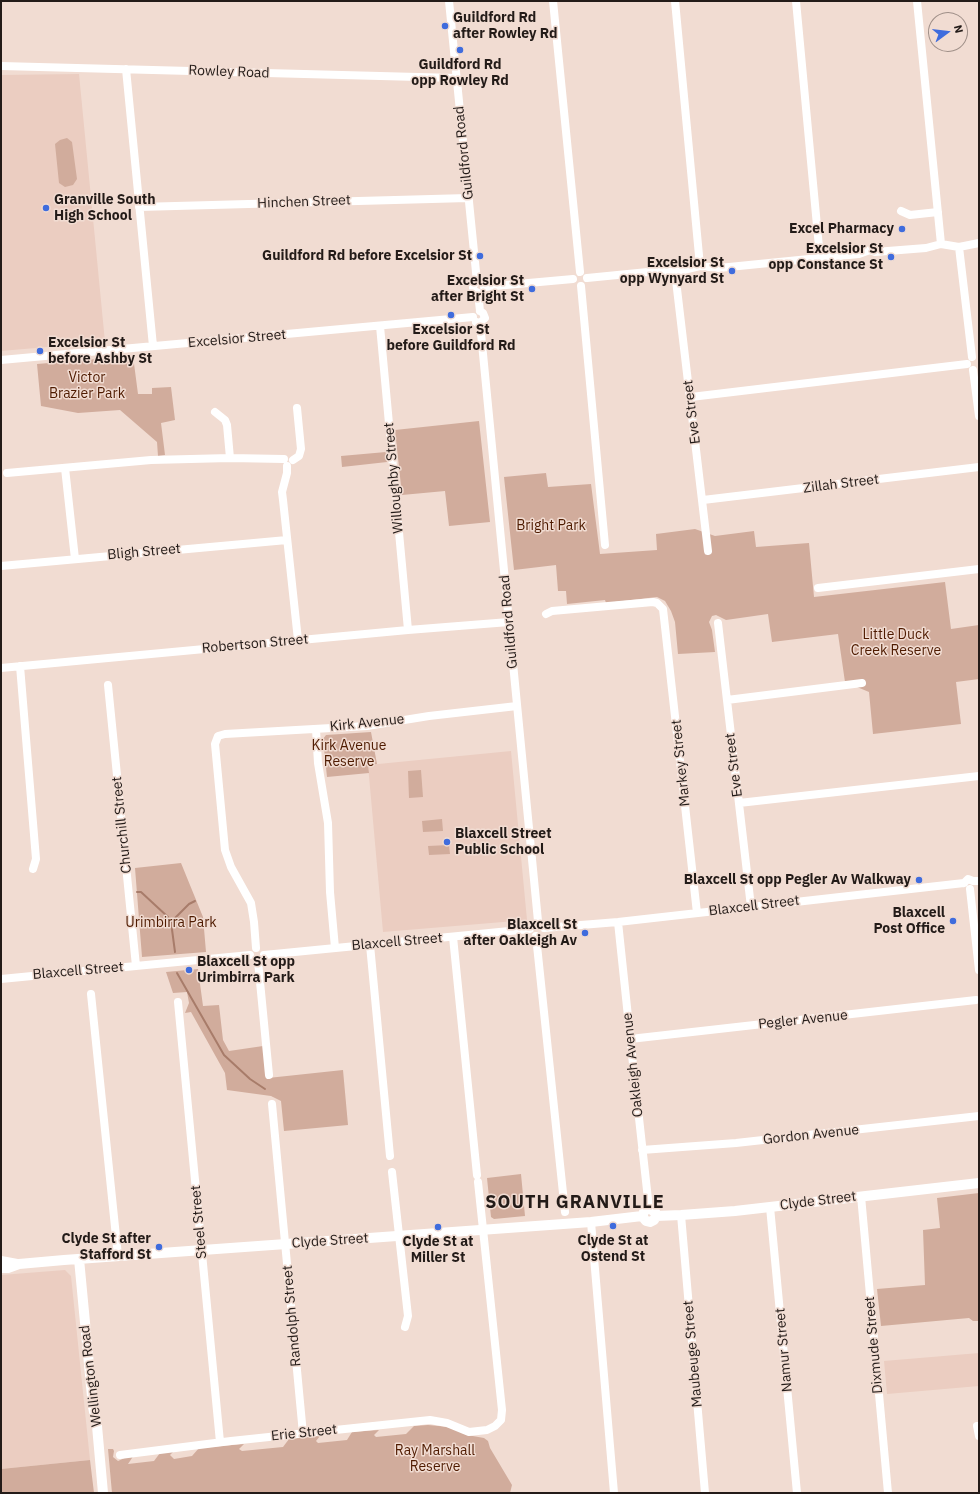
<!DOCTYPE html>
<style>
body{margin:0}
#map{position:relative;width:980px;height:1494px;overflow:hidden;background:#f1dcd2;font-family:"IBM Plex Sans",sans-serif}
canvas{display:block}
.frame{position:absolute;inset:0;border:2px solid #231b18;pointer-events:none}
.north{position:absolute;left:928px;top:12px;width:40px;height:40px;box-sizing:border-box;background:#f1dcd2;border:1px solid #9f8f88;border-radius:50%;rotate:75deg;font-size:11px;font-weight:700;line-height:16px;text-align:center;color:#231b18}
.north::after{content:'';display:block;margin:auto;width:14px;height:18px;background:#3f6cdd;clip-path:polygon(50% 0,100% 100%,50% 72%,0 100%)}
</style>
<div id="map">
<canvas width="980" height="1494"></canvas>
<div class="frame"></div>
<div class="north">N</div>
</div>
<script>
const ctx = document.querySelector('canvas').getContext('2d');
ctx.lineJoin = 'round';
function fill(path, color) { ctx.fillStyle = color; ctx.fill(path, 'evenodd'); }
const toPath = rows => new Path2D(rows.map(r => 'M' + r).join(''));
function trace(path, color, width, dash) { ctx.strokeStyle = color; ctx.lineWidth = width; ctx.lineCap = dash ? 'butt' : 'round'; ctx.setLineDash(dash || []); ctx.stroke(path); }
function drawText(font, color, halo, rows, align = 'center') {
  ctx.font = font + ' "IBM Plex Sans",sans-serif'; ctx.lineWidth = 3; ctx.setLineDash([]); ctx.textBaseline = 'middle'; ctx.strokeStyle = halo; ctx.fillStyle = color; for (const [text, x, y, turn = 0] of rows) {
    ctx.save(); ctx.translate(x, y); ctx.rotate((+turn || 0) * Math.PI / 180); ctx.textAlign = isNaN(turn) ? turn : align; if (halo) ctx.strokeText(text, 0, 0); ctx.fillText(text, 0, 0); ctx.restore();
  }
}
const built = toPath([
 [79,74,105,342,1,351,1,75],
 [511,751,527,920,383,932,368,765],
 [65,1270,71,1276,90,1460,1,1469,1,1275],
 [979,1353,979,1386,887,1394,884,1361]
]);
const green = toPath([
 [67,138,72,142,77,179,73,185,65,187,59,183,55,144,60,140],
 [133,356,138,394,152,394,152,388,171,387,175,420,161,423,165,455,158,456,157,442,120,410,78,413,41,406,37,364],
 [479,421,490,522,449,526,445,491,402,495,395,430],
 [386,452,387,462,342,467,341,456],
 [546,473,548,487,591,484,600,554,657,550,656,534,695,529,715,536,754,531,756,547,809,543,814,597,945,582,951,629,979,625,979,679,956,682,961,724,873,734,869,692,845,682,838,634,772,642,768,614,726,620,716,615,712,616,709,622,712,630,715,652,678,654,675,622,671,611,665,601,657,597,606,603,605,600,567,604,566,591,558,591,556,565,514,570,504,477],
 [371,732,377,764,368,765,369,773,327,777,323,739,326,735],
 [421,770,423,797,409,798,408,771],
 [442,819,443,831,423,832,422,821],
 [449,845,450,854,429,855,428,846],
 [181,863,203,917,206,952,142,957,135,868],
 [198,969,203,1006,219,1005,223,1040,229,1051,263,1046,268,1078,343,1070,348,1125,284,1131,281,1101,271,1096,227,1090,225,1073,191,1012,185,1013,189,1003,187,992,173,993,166,972],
 [521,1174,525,1216,494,1219,491,1217,487,1178],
 [979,1193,979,1321,973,1321,969,1318,881,1326,877,1289,925,1285,923,1230,940,1228,937,1198],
 [428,1425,449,1427,467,1435,484,1438,488,1441,490,1448,512,1485,510,1493,112,1493,108,1449,113,1449,114,1451,113,1457,118,1461,129,1456,134,1455,128,1464,154,1461,160,1453,174,1451,170,1455,174,1459,192,1456,199,1448,244,1444,239,1449,242,1451,283,1447,289,1439,320,1436,316,1441,318,1443,347,1440,352,1432,379,1430,374,1435,376,1437,406,1434,414,1426],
 [90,1460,94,1493,1,1493,1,1469]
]);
const stream = toPath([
 [137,892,141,892,168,917,171,922,175,952],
 [171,922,189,904,195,901],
 [177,973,224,1055,250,1079,265,1089]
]);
const minor = toPath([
 [449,1,477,282],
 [553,1,580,272],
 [675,1,700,266],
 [796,1,820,258],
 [917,1,941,244],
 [1,66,456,78],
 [126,69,153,346],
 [139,207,468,198],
 [901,211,910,215,938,212],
 [959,247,972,357],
 [675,272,708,551],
 [587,278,658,271,675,272,700,266,719,268,859,254,870,250,875,252,926,248,941,244,959,247,979,243],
 [477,282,474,284,473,287,473,290,478,293],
 [581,286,605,545],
 [484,287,573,279],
 [478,293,480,311],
 [476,322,480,323,485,318,483,313,480,311],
 [480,323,538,921],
 [380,326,408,630],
 [1,360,473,317],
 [973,370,979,416],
 [691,397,967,364],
 [215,412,225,420,227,425,230,458],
 [293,460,299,456,301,449,297,408],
 [287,466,287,473,282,492,283,500,298,640],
 [65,468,75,559],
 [7,473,151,460,230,458,284,459],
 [703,500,979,467],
 [1,566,287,540],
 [818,588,979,569],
 [546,614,552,611,653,602,657,603,663,609,697,913],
 [718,623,751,907],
 [20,666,36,859,33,869],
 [1,668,408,630,509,622],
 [108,685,136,966],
 [727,700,862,683],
 [316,729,318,763,328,823,330,892,335,948],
 [739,803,979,776],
 [964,883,968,879,973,881,979,881],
 [970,889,979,970],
 [618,922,633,1064,649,1208],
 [544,928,618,922,964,883],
 [536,936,565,1212],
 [453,937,477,1175],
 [370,945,390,1156],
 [256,948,254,922,251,903,231,867,225,850,215,744,218,736,225,734,367,726,429,716,517,706],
 [264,955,530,929],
 [258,961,269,1075],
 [1,979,250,955],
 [91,994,118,1256],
 [178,1002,220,1442],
 [630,1039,976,1000],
 [272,1104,303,1434],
 [642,1150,736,1143,979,1116],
 [392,1172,408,1316,405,1327],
 [861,1196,888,1493],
 [770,1207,797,1493],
 [681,1215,705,1493],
 [591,1222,614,1493],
 [977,1426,979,1436],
 [120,1455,231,1441,430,1420,447,1423,469,1432,487,1430,495,1426,501,1420,502,1410,478,1182]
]);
const major = toPath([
 [642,1216,645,1210,649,1208,655,1212,656,1216],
 [642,1216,646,1221,650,1222,654,1220,656,1216],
 [656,1216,681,1215,735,1211,979,1183],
 [79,1259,93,1407,97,1426,103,1493],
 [1,1261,17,1264],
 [1,1268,8,1268,19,1264,64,1260,591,1222,642,1216]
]);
const markers = [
 [445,26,4,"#3f6cdd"],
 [460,50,4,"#3f6cdd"],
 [46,208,4,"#3f6cdd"],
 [902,229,4,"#3f6cdd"],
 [480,256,4,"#3f6cdd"],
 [891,257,4,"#3f6cdd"],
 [732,271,4,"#3f6cdd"],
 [532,289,4,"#3f6cdd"],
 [451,315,4,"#3f6cdd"],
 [40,351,4,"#3f6cdd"],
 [447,842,4,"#3f6cdd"],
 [919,880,4,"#3f6cdd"],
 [953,921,4,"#3f6cdd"],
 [585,933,4,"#3f6cdd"],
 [189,970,4,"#3f6cdd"],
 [613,1226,4,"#3f6cdd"],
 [438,1227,4,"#3f6cdd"],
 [159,1247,4,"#3f6cdd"]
];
const poiNames = [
 ["Guildford Rd",453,18,"left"],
 ["after Rowley Rd",453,34,"left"],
 ["Guildford Rd",460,65,"center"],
 ["opp Rowley Rd",460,81,"center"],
 ["Granville South",54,200,"left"],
 ["High School",54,216,"left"],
 ["Excel Pharmacy",894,229],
 ["Excelsior St",883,249],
 ["opp Constance St",883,265],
 ["Guildford Rd before Excelsior St",472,256],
 ["Excelsior St",724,263],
 ["opp Wynyard St",724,279],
 ["Excelsior St",524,281],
 ["after Bright St",524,297],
 ["Excelsior St",451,330,"center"],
 ["before Guildford Rd",451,346,"center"],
 ["Excelsior St",48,343,"left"],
 ["before Ashby St",48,359,"left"],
 ["Blaxcell Street",455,834,"left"],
 ["Public School",455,850,"left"],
 ["Blaxcell St opp Pegler Av Walkway",911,880],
 ["Blaxcell",945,913],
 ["Post Office",945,929],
 ["Blaxcell St",577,925],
 ["after Oakleigh Av",577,941],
 ["Blaxcell St opp",197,962,"left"],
 ["Urimbirra Park",197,978,"left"],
 ["Clyde St after",151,1239],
 ["Stafford St",151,1255],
 ["Clyde St at",613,1241,"center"],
 ["Ostend St",613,1257,"center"],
 ["Clyde St at",438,1242,"center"],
 ["Miller St",438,1258,"center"]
];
const streetNames = [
 ["Rowley Road",229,72,2],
 ["Guildford Road",464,153,-96],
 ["Hinchen Street",304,202,-2],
 ["Excelsior Street",237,339,-5],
 ["Eve Street",692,412,-97],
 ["Willoughby Street",394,478,-95],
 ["Zillah Street",841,484,-7],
 ["Bligh Street",144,552,-5],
 ["Guildford Road",509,622,-95],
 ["Robertson Street",255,644,-5],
 ["Kirk Avenue",367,723,-6],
 ["Markey Street",681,763,-96],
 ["Eve Street",734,765,-97],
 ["Churchill Street",122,825,-96],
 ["Blaxcell Street",754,906,-7],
 ["Blaxcell Street",397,942,-5],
 ["Blaxcell Street",78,971,-5],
 ["Pegler Avenue",803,1020,-6],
 ["Oakleigh Avenue",633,1065,-96],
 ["Gordon Avenue",811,1135,-6],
 ["Clyde Street",818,1201,-7],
 ["Steel Street",199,1222,-95],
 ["Clyde Street",330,1241,-4],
 ["Randolph Street",292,1316,-95],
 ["Dixmude Street",874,1345,-95],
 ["Namur Street",784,1350,-95],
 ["Maubeuge Street",693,1354,-95],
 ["Wellington Road",91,1376,-97],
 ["Erie Street",304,1433,-6]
];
const parkNames = [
 ["Victor",87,378],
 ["Brazier Park",87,394],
 ["Bright Park",551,526],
 ["Little Duck",896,635],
 ["Creek Reserve",896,651],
 ["Kirk Avenue",349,746],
 ["Reserve",349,762],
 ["Urimbirra Park",171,923],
 ["Ray Marshall",435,1451],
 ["Reserve",435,1467]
];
const districtNames = [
 ["SOUTH GRANVILLE",575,1203]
];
fill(built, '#ebcdc1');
fill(green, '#d1ac9c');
trace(stream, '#a87c6a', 2);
trace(minor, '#fff', 8);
trace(major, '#fff', 10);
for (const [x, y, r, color] of markers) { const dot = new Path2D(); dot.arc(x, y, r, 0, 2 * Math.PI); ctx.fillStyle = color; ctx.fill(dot); trace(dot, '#f1dcd2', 1.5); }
drawText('bold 14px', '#231b18', '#f1dcd2', poiNames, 'right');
drawText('14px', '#231b18', '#f1dcd2', streetNames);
drawText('14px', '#4f1b00', '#f1dcd2', parkNames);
ctx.letterSpacing = '1px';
drawText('bold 18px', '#231b18', '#f1dcd2', districtNames);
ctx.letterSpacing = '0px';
</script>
